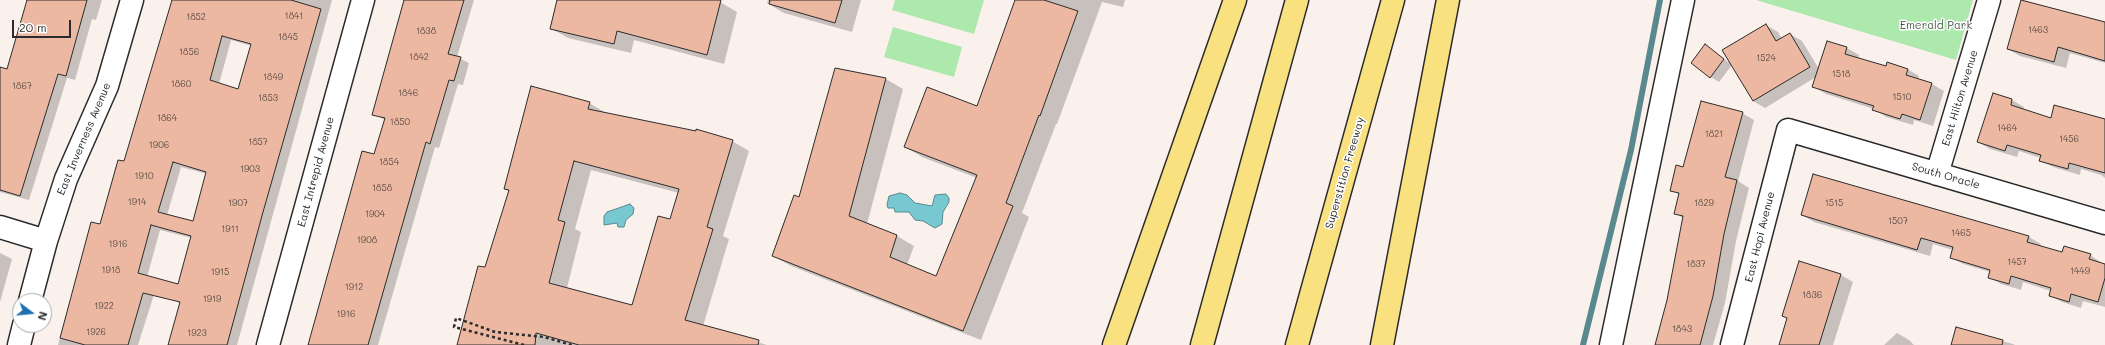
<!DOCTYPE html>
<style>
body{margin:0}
#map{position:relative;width:2105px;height:345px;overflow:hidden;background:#fbf1ec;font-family:Mali,sans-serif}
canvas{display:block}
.north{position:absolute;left:12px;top:293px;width:40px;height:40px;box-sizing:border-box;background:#fff;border:1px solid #aaa;border-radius:50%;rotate:106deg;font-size:11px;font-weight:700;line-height:16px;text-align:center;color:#2b2b2b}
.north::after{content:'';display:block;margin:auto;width:14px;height:18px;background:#1f6fb2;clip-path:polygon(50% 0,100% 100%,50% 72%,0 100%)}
.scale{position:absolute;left:12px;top:20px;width:59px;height:18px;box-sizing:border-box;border:2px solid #2b2b2b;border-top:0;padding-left:5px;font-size:12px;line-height:14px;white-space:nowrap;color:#2b2b2b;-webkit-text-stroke:3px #fff;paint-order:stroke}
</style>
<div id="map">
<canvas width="2105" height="345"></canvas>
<div class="north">N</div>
<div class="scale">20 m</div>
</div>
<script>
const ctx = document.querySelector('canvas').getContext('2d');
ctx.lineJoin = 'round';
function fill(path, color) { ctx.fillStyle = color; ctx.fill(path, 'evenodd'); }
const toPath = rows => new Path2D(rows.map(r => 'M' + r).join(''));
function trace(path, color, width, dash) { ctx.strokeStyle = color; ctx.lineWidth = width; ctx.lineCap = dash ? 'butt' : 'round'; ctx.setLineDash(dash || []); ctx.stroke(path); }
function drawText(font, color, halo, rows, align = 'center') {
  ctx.font = font + ' Mali,sans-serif'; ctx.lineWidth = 3; ctx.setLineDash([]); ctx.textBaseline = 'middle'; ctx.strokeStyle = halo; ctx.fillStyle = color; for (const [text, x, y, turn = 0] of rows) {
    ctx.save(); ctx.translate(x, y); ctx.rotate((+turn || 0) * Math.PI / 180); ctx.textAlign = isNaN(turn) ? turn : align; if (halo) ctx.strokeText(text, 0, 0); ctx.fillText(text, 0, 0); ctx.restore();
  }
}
const green = toPath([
 [895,0,984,0,974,34,892,10],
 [1756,0,1973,0,1956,60],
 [893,27,962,47,954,77,884,57]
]);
const water = toPath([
 [900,193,907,195,915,203,932,206,935,195,946,194,949,198,949,202,943,212,942,224,935,228,923,221,915,220,909,212,895,212,894,208,888,208,887,205,889,196,900,193],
 [630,204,634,208,633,214,626,220,624,227,618,227,617,223,604,225,604,216,607,212,630,204]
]);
const shadow = toPath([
 [28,0,102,0,96,20,92,19,75,80,67,78,29,200,0,192,0,68,8,71],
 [173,0,332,0,237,345,169,345,181,304,172,299,179,286,192,238,160,230,147,277,158,282,138,345,58,345,92,223,101,225,125,163],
 [231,40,252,46,239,91,219,84],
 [181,167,207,174,193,223,167,215],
 [404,0,474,0,457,57,469,63,463,85,458,84,439,148,435,147,378,345,308,345,375,155,385,120,373,114],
 [558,0,712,0,720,2,737,12,724,64,634,40,631,53,568,38,552,29],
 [768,0,861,0,852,32,784,13,767,3],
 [1016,0,1125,0,1123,7,1102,2,1057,124,1056,124,1022,213,1029,217,981,340,791,266,774,256,799,198,886,79,903,89,867,224,897,236,914,246,907,265,937,277,977,178,922,157,905,147,978,108],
 [2022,0,2105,24,2105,63,2070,53,2066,68,2020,56,2008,49],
 [1766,25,1778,32,1782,39,1790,34,1802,41,1819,69,1827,42,1847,48,1859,55,1858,59,1887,68,1907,69,1919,76,1918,80,1932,84,1944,91,1933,126,1914,120,1913,125,1886,117,1874,109,1826,94,1814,87,1816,77,1765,108,1753,101,1732,65,1719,82,1711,77,1705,45,1731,64],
 [1994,94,2012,100,2024,107,2023,110,2052,119,2105,122,2105,178,2101,175,2081,169,2080,175,2053,167,2040,161,2041,158,2019,151,2017,157,1990,149,1978,142],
 [589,103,606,113,732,141,749,151,723,236,729,239,703,326,767,345,458,345,485,268,510,192,505,189],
 [591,170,679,193,671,220,632,306,567,288,581,232,575,229],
 [1742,113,1754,120,1738,181,1749,188,1736,241,1725,303,1713,345,1656,345,1668,301,1683,218,1675,213,1680,195,1671,190,1683,168],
 [1802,215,2029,237,2041,244,2040,246,2062,253,2090,255,2105,265,2105,307,2083,301,2081,308,2062,302,2050,295,2051,291,2023,282,2021,290,2001,284,1989,277,1990,272,1963,264,1951,257,1953,250,1933,244,1930,256,1814,222],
 [0,253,12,259,0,302],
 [1800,262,1841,275,1853,282,1833,345,1781,345],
 [1956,328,2013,344,2015,345,1952,345],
 [1897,333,1909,340,1914,345,1884,345]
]);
const stream = toPath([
 [1583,345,1631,150,1660,0]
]);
const building = toPath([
 [27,0,87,0,66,76,58,74,20,196,0,190,0,67,7,69,27,0],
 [172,0,291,0,321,9,263,212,227,345,168,345,180,302,143,293,128,345,85,345,60,338,91,222,100,224,118,160,124,161,172,0],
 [222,36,251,44,238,89,210,80,222,36],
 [173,162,206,172,193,221,158,212,173,162],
 [151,225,191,236,178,284,138,273,151,225],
 [404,0,464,0,448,54,461,57,454,81,449,80,430,144,426,142,368,345,308,345,362,151,374,154,385,118,372,115,404,0],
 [557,0,721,0,707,55,617,31,614,44,550,29,557,0],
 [770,0,842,0,835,23,769,4,770,0],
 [1015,0,1044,0,1078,11,1040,116,1039,115,1006,203,1013,206,963,331,772,256,794,195,799,197,835,68,886,78,849,216,897,235,890,257,936,276,977,175,904,147,927,87,977,106,1015,0],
 [2021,0,2105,22,2105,61,2058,47,2054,62,2007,49,2021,0],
 [1766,24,1776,41,1790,33,1810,67,1753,101,1722,50,1766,24],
 [1827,41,1847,47,1845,54,1886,66,1887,62,1908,69,1906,75,1932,83,1920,120,1902,114,1900,119,1872,110,1874,106,1812,87,1827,41],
 [1705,44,1724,59,1710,78,1691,63,1705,44],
 [531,86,590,102,588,109,696,131,696,129,733,140,707,227,713,229,685,320,759,340,758,345,579,345,536,333,535,345,457,345,478,266,485,267,509,190,504,189,531,86],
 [574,161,679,189,670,219,658,216,632,305,549,283,565,222,558,220,574,161],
 [1993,93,2012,99,2011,105,2051,118,2054,105,2105,119,2105,173,2069,163,2068,169,2039,161,2041,155,2007,145,2005,151,1977,142,1993,93],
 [1701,101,1743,112,1725,177,1737,180,1724,234,1713,296,1700,345,1655,345,1667,300,1683,216,1674,214,1679,193,1670,191,1676,165,1683,167,1701,101],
 [1813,174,2029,236,2027,242,2062,252,2064,246,2091,254,2089,259,2105,264,2105,278,2098,302,2071,294,2069,302,2049,296,2051,288,2011,276,2009,284,1988,278,1990,270,1950,258,1953,247,1921,238,1917,250,1801,215,1813,174],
 [1799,261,1841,274,1819,345,1779,345,1787,318,1782,316,1799,261],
 [1956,327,2003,340,2002,345,1951,345,1956,327]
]);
const path = toPath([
 [524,345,454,327,456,318,495,332,544,337,572,345]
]);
const minor = toPath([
 [1937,174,1989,0],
 [0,227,46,241],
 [30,301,46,241,66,179,107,86,132,0],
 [19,345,24,325],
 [268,345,363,0],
 [1611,345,1683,0],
 [1732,345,1788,130,2105,223]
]);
const highway = toPath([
 [1114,345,1235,0],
 [1202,345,1297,0],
 [1297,345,1393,0],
 [1382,345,1448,0]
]);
const numberNames = [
 ["1841",294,16],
 ["1852",196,17],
 ["1463",2038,30],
 ["1838",426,31],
 ["1845",288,37],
 ["1856",189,52],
 ["1842",419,57],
 ["1524",1766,58],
 ["1518",1841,74],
 ["1849",273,77],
 ["1860",181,84],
 ["1867",22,86],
 ["1846",408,93],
 ["1510",1902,97],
 ["1853",268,98],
 ["1864",167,118],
 ["1850",400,122],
 ["1464",2007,128],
 ["1821",1714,134],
 ["1456",2069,139],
 ["1857",258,142],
 ["1906",159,145],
 ["1854",389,162],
 ["1903",250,169],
 ["1910",144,176],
 ["1858",382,188],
 ["1914",137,202],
 ["1907",238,203],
 ["1829",1704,203],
 ["1515",1834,203],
 ["1904",375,214],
 ["1507",1898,221],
 ["1911",230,229],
 ["1465",1961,233],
 ["1908",367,240],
 ["1916",118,244],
 ["1457",2017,262],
 ["1837",1696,264],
 ["1918",111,270],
 ["1449",2080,271],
 ["1915",220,272],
 ["1912",354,287],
 ["1836",1812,295],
 ["1919",212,299],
 ["1922",104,306],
 ["1916",346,314],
 ["1843",1682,329],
 ["1926",96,332],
 ["1923",197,333]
];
const parkNames = [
 ["Emerald Park",1936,26]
];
const streetNames = [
 ["East Hilton Avenue",1960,98,-73],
 ["East Inverness Avenue",84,139,-67],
 ["East Intrepid Avenue",316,172,-75],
 ["Superstition Freeway",1345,173,-74],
 ["South Oracle",1946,176,16],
 ["East Hopi Avenue",1760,237,-76]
];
fill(green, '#ade8ad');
fill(water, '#77c8d0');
trace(water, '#59898e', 1);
fill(shadow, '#0003');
trace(stream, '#59898e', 6);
fill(building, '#edb8a1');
trace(building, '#2b2b2b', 1);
trace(minor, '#2b2b2b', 25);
trace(highway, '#2b2b2b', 25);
trace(path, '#2b2b2b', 2.5, [3, 3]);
trace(minor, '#fff', 22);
trace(highway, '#fae180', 22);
drawText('9px', '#5c4e48', null, numberNames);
drawText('11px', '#4c5a4c', '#fff', parkNames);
drawText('11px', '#2b2b2b', '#fff', streetNames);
</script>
